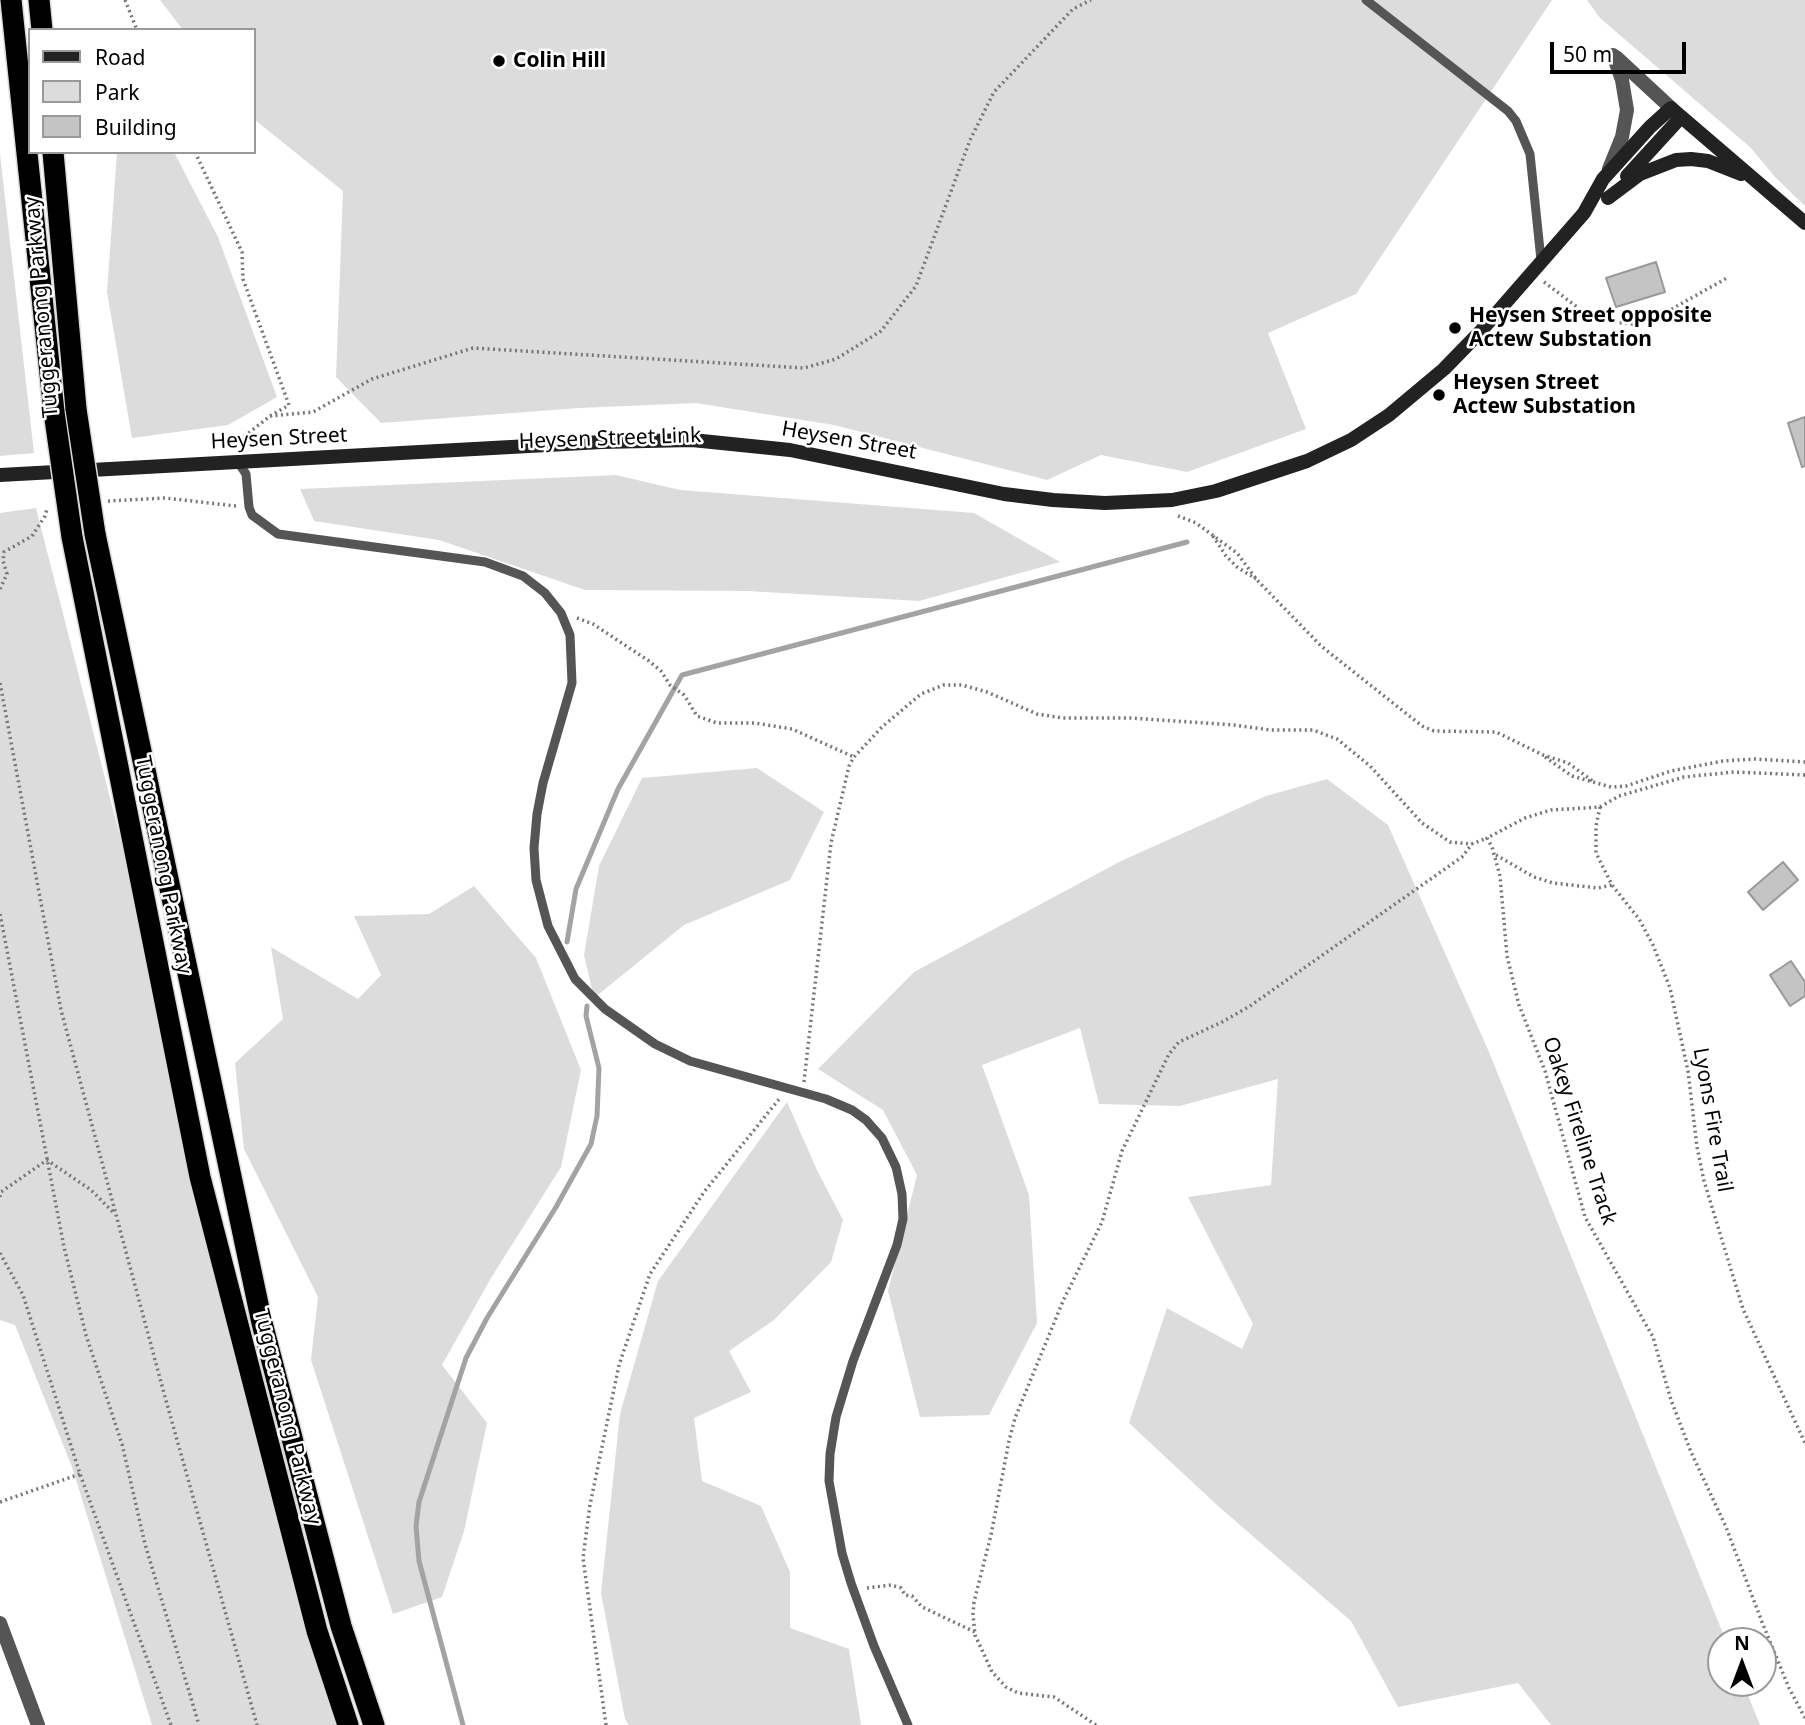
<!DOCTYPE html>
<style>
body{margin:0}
#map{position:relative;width:1805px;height:1725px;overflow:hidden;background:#fff;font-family:"Noto Sans",sans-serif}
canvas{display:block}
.legend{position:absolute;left:28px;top:28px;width:228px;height:126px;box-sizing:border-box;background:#fff;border:2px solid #999;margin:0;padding:9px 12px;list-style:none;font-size:21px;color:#000}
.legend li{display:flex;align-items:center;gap:14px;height:35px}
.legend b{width:35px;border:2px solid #999}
.north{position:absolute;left:1707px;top:1627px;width:70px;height:70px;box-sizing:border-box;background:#fff;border:2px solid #999;border-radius:50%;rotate:0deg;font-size:19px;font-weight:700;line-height:28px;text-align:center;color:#000}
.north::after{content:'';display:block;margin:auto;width:24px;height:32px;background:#000;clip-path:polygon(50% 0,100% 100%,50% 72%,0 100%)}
.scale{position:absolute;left:1550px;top:42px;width:136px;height:32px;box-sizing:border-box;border:4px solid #000;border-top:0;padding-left:9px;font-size:21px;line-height:24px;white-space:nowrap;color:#000;-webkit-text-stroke:5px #fff;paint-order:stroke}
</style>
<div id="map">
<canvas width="1805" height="1725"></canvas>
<ul class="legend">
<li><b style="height:9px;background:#222"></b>Road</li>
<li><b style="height:19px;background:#dcdcdc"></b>Park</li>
<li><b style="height:19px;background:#c4c4c4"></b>Building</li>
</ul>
<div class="north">N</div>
<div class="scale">50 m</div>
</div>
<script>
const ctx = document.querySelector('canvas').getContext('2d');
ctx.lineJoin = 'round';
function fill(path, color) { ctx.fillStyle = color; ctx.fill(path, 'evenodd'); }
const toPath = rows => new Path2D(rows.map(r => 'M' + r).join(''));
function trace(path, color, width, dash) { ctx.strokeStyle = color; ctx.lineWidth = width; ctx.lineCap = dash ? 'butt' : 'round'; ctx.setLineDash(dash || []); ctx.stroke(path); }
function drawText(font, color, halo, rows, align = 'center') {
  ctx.font = font + ' "Noto Sans",sans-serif'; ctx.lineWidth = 5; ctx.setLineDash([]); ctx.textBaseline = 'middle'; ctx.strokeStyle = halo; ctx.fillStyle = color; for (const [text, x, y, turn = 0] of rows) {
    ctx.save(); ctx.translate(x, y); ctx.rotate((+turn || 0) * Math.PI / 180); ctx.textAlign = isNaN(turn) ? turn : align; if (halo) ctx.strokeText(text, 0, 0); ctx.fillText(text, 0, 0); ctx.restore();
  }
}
const green = toPath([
 [160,0,1552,0,1356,294,1268,333,1306,429,1187,472,1101,455,1047,480,834,425,696,403,579,408,381,423,336,377,343,191,254,119,254,30,183,30],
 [1587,0,1805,0,1805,206,1775,177,1751,148,1600,18],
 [117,152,174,152,218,237,277,397,228,425,132,438,107,292],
 [0,154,34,453,0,456],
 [616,475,680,490,974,513,1060,562,919,601,748,591,585,590,439,540,314,521,300,489],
 [36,508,157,982,347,1725,152,1725,72,1467,15,1325,0,1320,0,513],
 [757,768,824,812,790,880,684,925,594,998,584,955,599,866,642,778],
 [1327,779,1388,825,1489,1052,1726,1641,1721,1641,1721,1683,1743,1683,1760,1725,1551,1725,1518,1683,1398,1707,1351,1621,1218,1506,1129,1423,1167,1308,1242,1349,1253,1324,1188,1197,1271,1185,1278,1079,1180,1106,1099,1104,1080,1028,982,1065,1029,1195,1037,1323,989,1415,920,1417,888,1291,917,1175,883,1110,818,1069,914,972,1121,861,1266,796],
 [474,886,536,958,581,1070,561,1167,491,1278,442,1365,487,1423,464,1531,442,1597,393,1614,311,1360,318,1297,244,1149,235,1063,283,1019,271,947,358,999,381,975,354,916,429,914],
 [787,1102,817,1170,843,1220,831,1262,774,1320,729,1351,751,1392,694,1418,702,1481,761,1506,790,1572,790,1628,849,1649,861,1725,629,1725,625,1719,601,1593,620,1414,658,1281]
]);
const stream = toPath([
 [567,942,576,889,618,789,682,675,1187,542],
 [463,1725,419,1561,416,1526,419,1502,466,1358,487,1318,556,1207,591,1144,597,1116,599,1068,586,1016,587,1006]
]);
const building = toPath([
 [1656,262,1665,292,1616,307,1606,278,1656,262],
 [1805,417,1805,466,1802,467,1788,423,1805,417],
 [1783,862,1798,880,1763,910,1748,892,1783,862],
 [1791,961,1805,982,1805,996,1790,1006,1770,975,1791,961]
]);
const path = toPath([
 [125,0,137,30],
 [195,152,242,252,243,279,289,405,270,416,236,443,236,446],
 [1544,282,1589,316,1604,321,1632,324,1654,319,1727,278],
 [270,416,313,412,372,379,473,348,804,368,836,359,881,331,916,286,970,140,994,92,1073,9,1091,0],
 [108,501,165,498,236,506],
 [1178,516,1196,523,1237,553,1257,580,1321,646,1422,726,1434,731,1496,732,1543,755,1568,763,1594,782],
 [1213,536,1226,556,1237,567,1256,579],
 [0,589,7,574,3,561,4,552,32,536,45,516,47,509],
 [577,618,593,624,649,661,661,671,670,685,684,695,697,716,717,723,755,723,792,729,854,757],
 [0,683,61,1010,165,1397,257,1725],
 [1545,757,1572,776,1611,787,1626,786,1671,771,1723,761,1755,759,1805,762],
 [1805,775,1734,772,1684,777,1619,796,1600,807,1551,810,1525,818,1487,838,1492,847,1500,876,1507,956,1519,1005,1545,1071,1585,1217,1653,1337,1671,1400,1691,1452,1726,1527,1762,1622,1789,1688,1805,1718],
 [1600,807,1596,826,1596,853,1612,885,1639,919,1653,945,1670,988,1688,1071,1697,1147,1704,1181,1743,1309,1805,1443],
 [1496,855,1534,877,1553,883,1598,888,1612,885],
 [0,914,64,1247,86,1335,122,1444,145,1544,199,1725],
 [804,1082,831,843,849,766,854,757,882,727,921,694,944,685,962,685,987,692,1037,714,1063,718,1131,718,1234,725,1271,730,1313,730,1337,739,1370,766,1422,823,1450,842,1472,844],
 [0,1197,1,1192,47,1160,91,1190,114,1213],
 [0,1253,23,1295,80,1474,171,1725],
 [0,1502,80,1474],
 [867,1588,891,1585,901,1588,905,1595,912,1596,922,1607,975,1632],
 [606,1725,583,1558,590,1505,619,1365,650,1274,704,1192,780,1098],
 [1096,1725,1054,1697,1018,1693,1006,1687,992,1672,982,1650,975,1635,973,1614,974,1602,991,1535,1009,1441,1015,1418,1063,1301,1102,1222,1122,1151,1169,1054,1179,1042,1222,1022,1250,1006,1462,857,1472,844,1487,838]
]);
const service = toPath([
 [1366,0,1508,111,1516,121,1530,154,1541,260],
 [238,462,246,474,249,507,252,515,278,534,485,562,523,576,545,593,561,613,570,635,572,683,543,783,537,814,534,848,536,880,548,926,575,979,605,1009,655,1044,690,1061,826,1099,852,1110,866,1120,882,1138,896,1167,902,1194,903,1219,897,1245,853,1361,836,1417,830,1454,829,1481,842,1553,851,1583,874,1646,908,1725]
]);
const minor = toPath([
 [1616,57,1671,108],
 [1609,169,1622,137,1627,110,1622,80,1613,55],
 [0,1623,38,1725]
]);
const secondary = toPath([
 [1627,176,1681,117],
 [1608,198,1640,174,1676,160,1691,159,1708,161,1741,174],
 [0,475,602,442,692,440,790,450,1004,494,1053,500,1105,503,1172,500,1216,491,1307,461,1351,440,1389,415,1444,369,1480,332,1584,213,1603,179,1650,127,1671,108,1805,223]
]);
const motorway = toPath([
 [11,0,54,412],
 [39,0,42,30],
 [53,152,76,409],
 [95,534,262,1323,341,1626,374,1725],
 [72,537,200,1177,317,1631,348,1725]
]);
const motorwayBridge = toPath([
 [76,409,95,534],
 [54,412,72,537]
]);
const markers = [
 [499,61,7,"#000"],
 [1455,328,7,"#000"],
 [1439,395,7,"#000"]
];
const poiNames = [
 ["Colin Hill",513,61],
 ["Heysen Street opposite",1469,316],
 ["Actew Substation",1469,340],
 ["Heysen Street",1453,383],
 ["Actew Substation",1453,407]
];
const streetNames = [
 ["Tuggeranong Parkway",42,307,-95],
 ["Heysen Street",279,439,-3],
 ["Heysen Street Link",610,439,-2],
 ["Heysen Street",849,441,10],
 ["Tuggeranong Parkway",163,865,79],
 ["Lyons Fire Trail",1712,1120,80],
 ["Oakey Fireline Track",1579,1131,72],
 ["Tuggeranong Parkway",287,1417,76]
];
fill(green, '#dcdcdc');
trace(stream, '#a3a3a3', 5);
fill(building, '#c4c4c4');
trace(building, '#999', 2);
trace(motorway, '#dbdbdb', 24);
trace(path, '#777', 3.5, [2, 3.5]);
trace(service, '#555', 9);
trace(minor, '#555', 14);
trace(secondary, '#222', 14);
trace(motorway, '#000', 21);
trace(motorwayBridge, '#dbdbdb', 24, []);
trace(motorwayBridge, '#000', 21);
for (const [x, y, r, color] of markers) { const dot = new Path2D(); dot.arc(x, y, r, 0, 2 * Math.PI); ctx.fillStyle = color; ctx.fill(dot); trace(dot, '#fff', 2.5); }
drawText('bold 21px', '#000', '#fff', poiNames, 'left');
drawText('21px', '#000', '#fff', streetNames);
</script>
